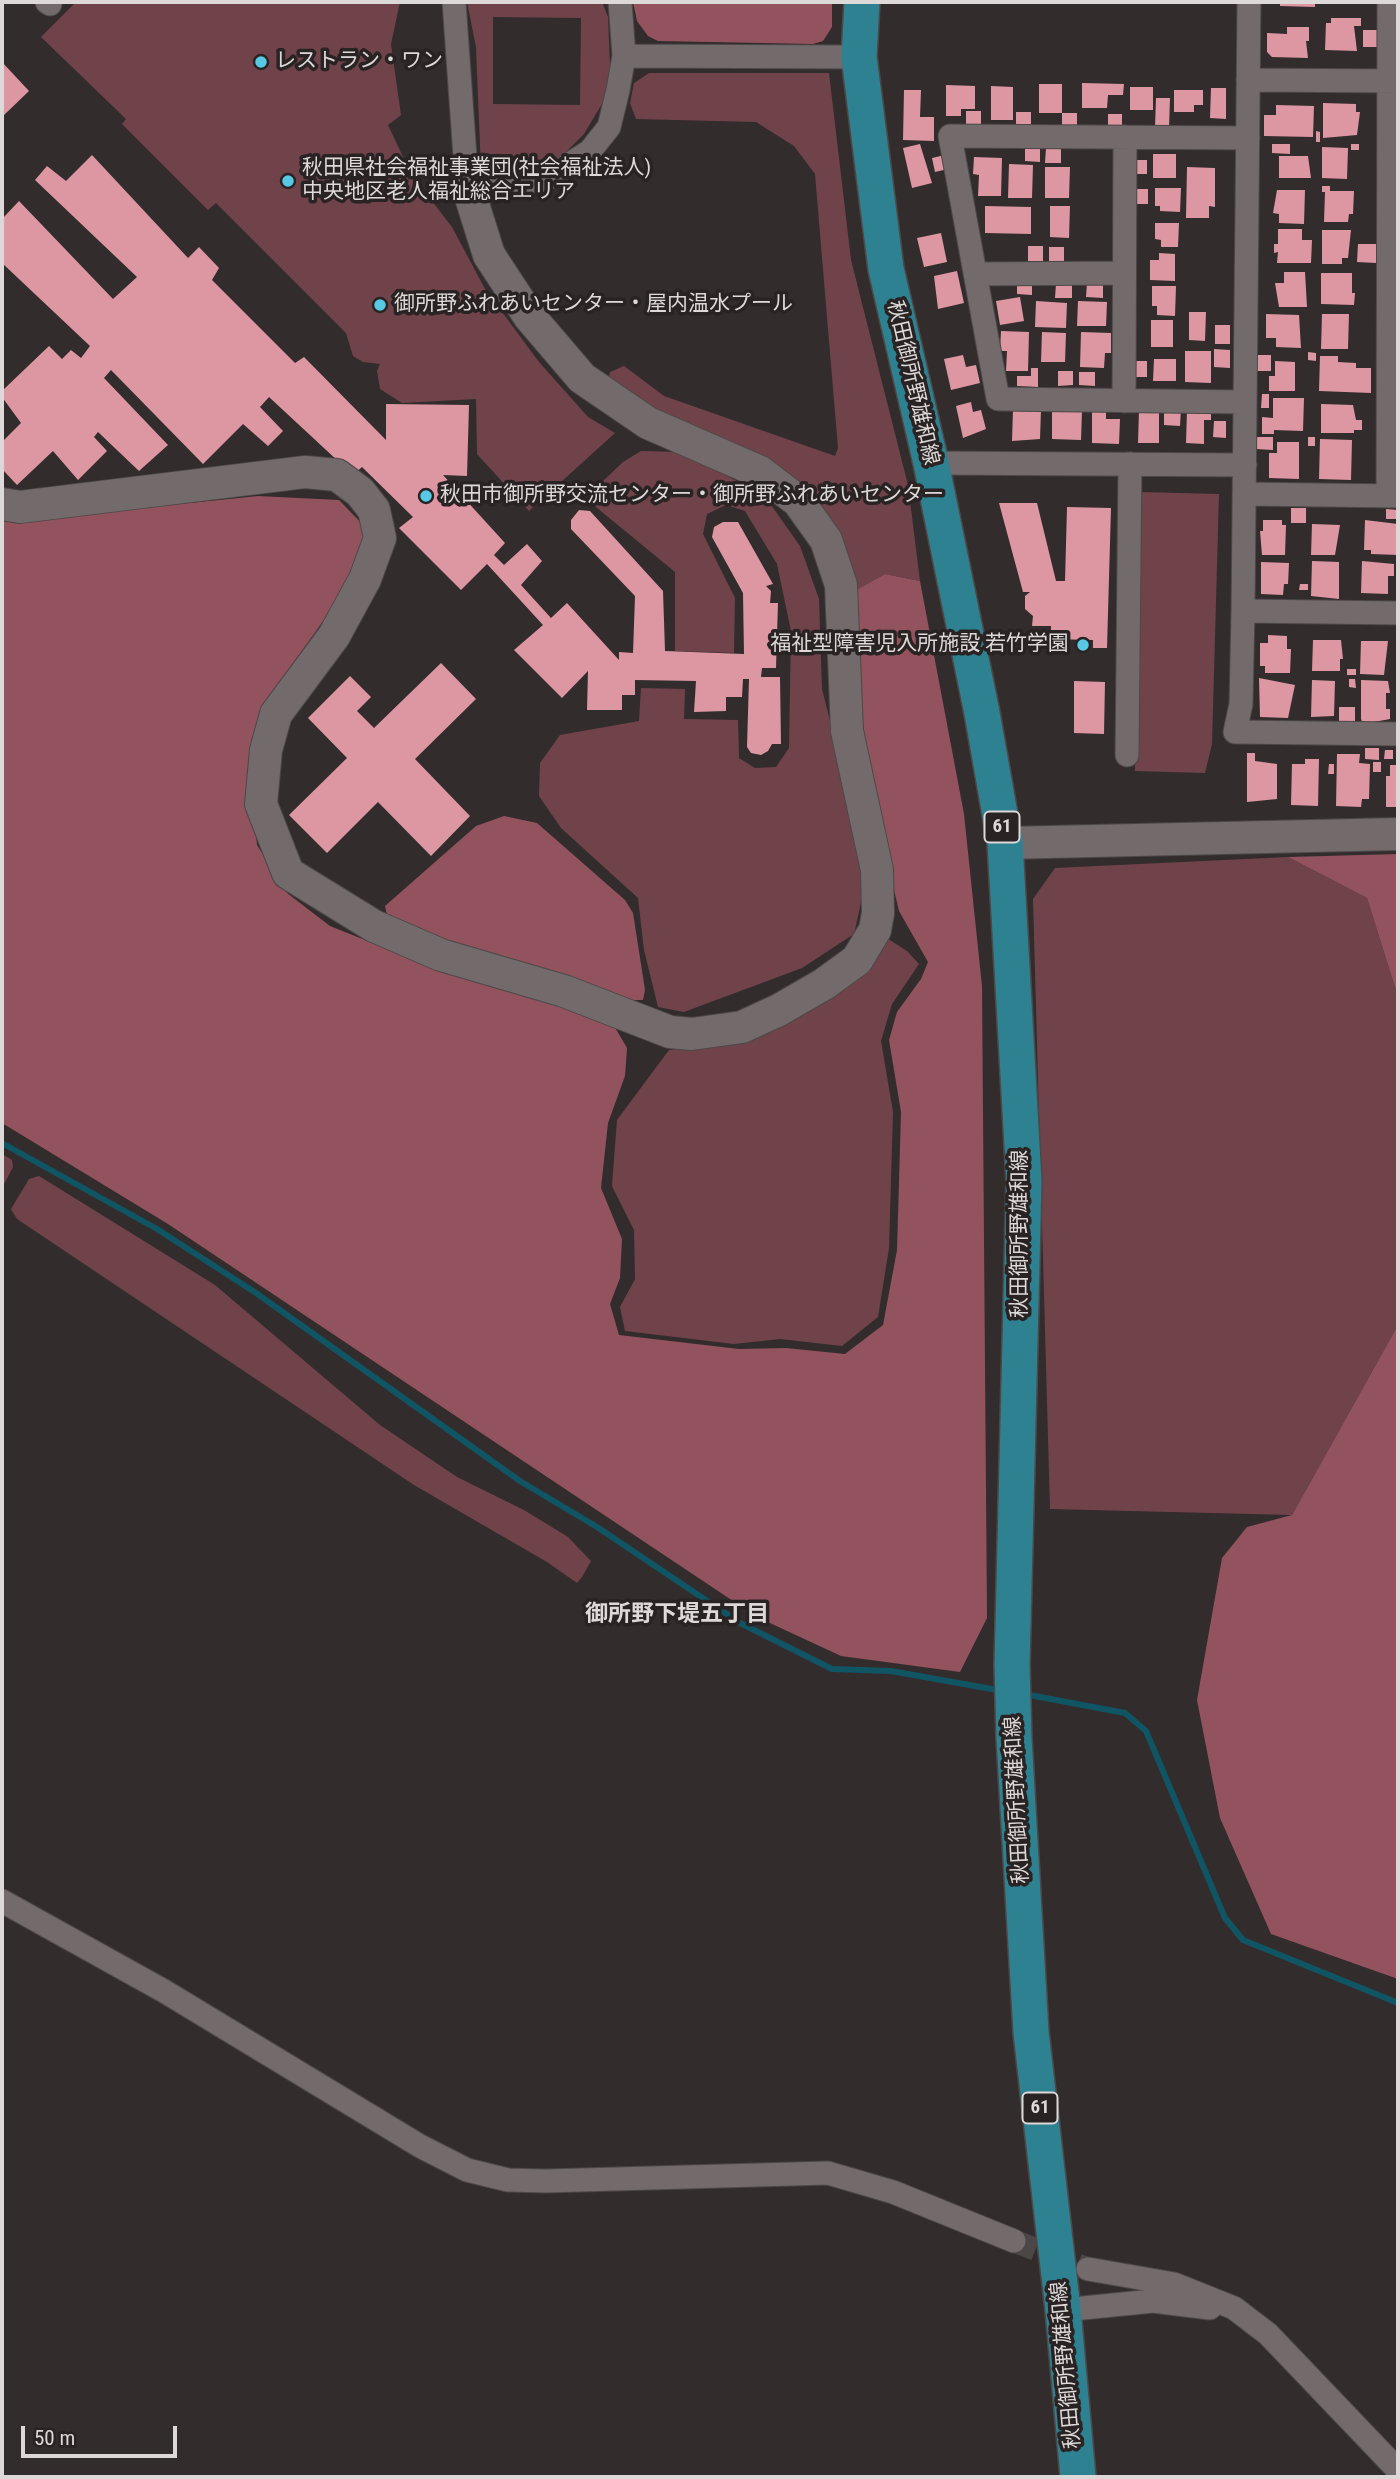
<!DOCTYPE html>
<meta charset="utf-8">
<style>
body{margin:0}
#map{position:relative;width:1400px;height:2479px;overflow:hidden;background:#332c2d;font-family:"Roboto Condensed",sans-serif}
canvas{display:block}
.frame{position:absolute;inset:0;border:4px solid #ddd9d9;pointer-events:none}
.scale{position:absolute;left:21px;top:2426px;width:156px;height:32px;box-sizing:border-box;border:4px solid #ddd9d9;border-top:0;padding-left:9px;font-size:21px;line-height:24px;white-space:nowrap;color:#ddd9d9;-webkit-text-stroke:5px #292323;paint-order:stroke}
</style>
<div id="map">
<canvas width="1400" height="2479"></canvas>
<div class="frame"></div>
<div class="scale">50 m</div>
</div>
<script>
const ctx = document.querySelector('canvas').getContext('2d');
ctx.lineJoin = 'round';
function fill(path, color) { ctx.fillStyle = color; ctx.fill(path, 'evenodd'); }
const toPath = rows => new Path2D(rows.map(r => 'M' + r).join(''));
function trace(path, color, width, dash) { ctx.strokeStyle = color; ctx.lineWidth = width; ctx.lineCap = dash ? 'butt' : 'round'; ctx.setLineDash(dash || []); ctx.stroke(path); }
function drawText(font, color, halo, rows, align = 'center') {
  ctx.font = font + ' "Roboto Condensed","Noto Sans JP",sans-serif'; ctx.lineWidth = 7; ctx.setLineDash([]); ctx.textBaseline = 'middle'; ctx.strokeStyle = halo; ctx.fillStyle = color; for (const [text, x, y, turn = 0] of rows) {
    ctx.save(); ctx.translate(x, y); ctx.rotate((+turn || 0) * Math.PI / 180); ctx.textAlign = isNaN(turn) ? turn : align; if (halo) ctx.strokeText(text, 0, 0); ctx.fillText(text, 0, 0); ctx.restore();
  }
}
const green = toPath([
 [76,2,400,2,391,44,401,115,388,125,411,174,452,227,485,289,539,362,588,417,615,433,529,511,477,454,476,399,402,403,380,389,377,371,380,364,363,362,353,356,346,333,216,203,208,210,122,124,126,119,41,37],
 [467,2,602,2,608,17,610,67,606,97,584,134,559,159,532,173,493,178,481,170,476,47],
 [493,17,581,18,580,105,493,104],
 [649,73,829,73,851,260,908,485,920,581,885,574,856,590,844,542,819,507,608,382,610,372,624,366,664,396,835,456,838,448,815,174,794,146,756,122,636,119,630,103,634,83],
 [641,451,680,452,764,495,800,546,819,599,822,689,865,859,862,898,854,934,802,968,684,1012,658,1007,644,950,638,898,561,828,539,796,540,763,560,735,639,721,641,688,685,689,684,719,738,720,739,758,755,768,776,767,789,748,791,631,777,564,745,511,726,505,707,514,703,534,735,598,734,653,675,651,675,572,585,498,623,462],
 [1139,492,1219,494,1212,744,1205,773,1135,771],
 [1288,857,1367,898,1398,997,1398,1325,1292,1515,1050,1509,1033,899,1055,868],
 [885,937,907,951,919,964,892,1004,881,1041,893,1112,889,1248,878,1317,842,1346,780,1339,734,1344,625,1331,620,1307,635,1279,634,1230,612,1186,617,1120,669,1050,751,1036],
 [2,1154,12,1160,13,1167,2,1188],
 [39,1176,215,1285,380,1425,457,1477,524,1510,568,1537,591,1561,582,1577,577,1583,547,1562,414,1485,17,1219,11,1209,29,1179]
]);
const forest = toPath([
 [633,2,832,2,832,27,823,41,813,44,658,41,648,36,637,21],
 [258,496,339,500,367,529,346,589,274,690,250,775,257,845,287,893,330,926,430,966,544,999,613,1024,627,1048,625,1076,608,1123,601,1188,622,1239,620,1278,610,1304,619,1335,739,1349,786,1348,845,1354,883,1325,897,1250,901,1112,889,1040,897,1012,921,979,928,962,899,911,890,873,860,709,856,590,885,574,920,581,964,814,982,986,987,1618,960,1672,841,1656,757,1617,168,1224,2,1123,2,515,22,520],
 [504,816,537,823,625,900,633,913,645,990,643,1000,623,1000,454,949,388,920,385,906,476,826],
 [1398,854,1398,997,1367,898,1288,857],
 [1398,1325,1398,1979,1271,1934,1220,1818,1197,1700,1222,1558,1247,1527,1292,1515]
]);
const stream = toPath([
 [2,1143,157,1229,256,1293,520,1481,597,1527,740,1623,832,1669,891,1671,1003,1691],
 [1024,1694,1125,1713,1146,1731,1225,1918,1243,1940,1398,2003]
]);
const building = toPath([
 [1280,2,1315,2,1315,7,1280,6],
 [1331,18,1361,18,1361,26,1354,26,1357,51,1325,50,1326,23,1331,23],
 [1287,27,1309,27,1309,41,1306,41,1308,58,1272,57,1267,52,1267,33,1287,34],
 [1363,30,1378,30,1377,47,1363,47],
 [2,62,29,91,2,117],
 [1082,83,1124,84,1123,95,1108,95,1107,108,1082,108],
 [1039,84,1062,84,1062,113,1039,113],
 [946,85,975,86,975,109,961,109,961,116,946,116],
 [991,86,1013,87,1013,120,991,120],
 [1130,87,1153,87,1153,110,1130,110],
 [1211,88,1226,88,1226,119,1210,118],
 [904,90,921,90,920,117,934,117,934,141,903,140],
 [1174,90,1203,90,1203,105,1194,105,1194,112,1174,112],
 [1156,98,1170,98,1169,128,1155,127],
 [1323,103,1356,104,1356,112,1360,112,1357,135,1323,138],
 [1276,105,1314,106,1313,137,1264,136,1264,115,1276,115],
 [966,111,981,111,981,126,966,126],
 [1016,112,1031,112,1031,127,1016,126],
 [1062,113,1077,113,1077,128,1062,128],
 [1108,114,1122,114,1122,128,1108,128],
 [1316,131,1320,132,1320,142,1316,142],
 [920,144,932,183,912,188,903,148],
 [1272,144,1290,144,1290,154,1272,153],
 [1351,144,1359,144,1359,150,1351,150],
 [1025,147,1040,147,1040,162,1025,161],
 [1322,147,1348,148,1347,179,1322,178],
 [1046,148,1061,149,1061,163,1045,163],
 [1153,154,1176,154,1176,178,1153,178],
 [92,155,188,258,199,247,219,268,212,280,295,363,304,357,386,440,386,404,469,405,467,476,443,475,505,543,494,555,504,565,527,544,542,561,521,585,551,618,567,603,619,660,619,652,633,653,635,596,571,529,571,520,579,510,590,511,663,591,665,651,744,654,743,593,712,537,714,527,723,522,738,522,773,584,766,586,771,591,770,603,778,603,776,668,762,668,761,677,780,677,781,744,772,744,768,751,761,755,751,753,747,747,749,679,743,679,742,697,726,697,726,711,694,712,696,681,635,680,635,695,622,695,622,710,587,710,588,671,562,698,514,650,543,625,487,564,461,590,399,528,413,517,362,467,353,475,269,397,260,407,283,431,268,446,243,424,203,464,111,370,104,378,168,445,139,471,98,432,94,437,107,451,78,480,53,451,17,485,2,469,2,442,21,423,2,397,2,391,49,346,62,359,71,350,81,358,90,346,2,263,2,219,19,201,113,299,137,277,35,180,47,166,66,181],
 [945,155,948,169,935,172,932,158],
 [1279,156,1308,156,1311,178,1279,178],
 [974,157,1002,158,1001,196,978,196,979,175,973,174],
 [1135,160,1147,160,1147,174,1135,174],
 [1009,164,1033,165,1032,198,1008,198],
 [1045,167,1070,167,1069,198,1045,198],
 [1187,167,1215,168,1215,207,1209,206,1209,218,1186,218],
 [1322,186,1330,186,1330,191,1354,191,1353,214,1349,214,1348,222,1324,222,1325,192,1322,192],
 [1155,188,1181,188,1180,212,1160,211,1160,206,1155,206],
 [1134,189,1148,189,1148,204,1134,204],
 [1277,190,1305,190,1304,224,1279,223,1279,214,1273,213],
 [985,206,1031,207,1031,234,985,233],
 [1050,206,1070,206,1069,238,1050,237],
 [1155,223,1179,223,1178,247,1161,247,1161,240,1155,239],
 [1278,229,1302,229,1302,240,1312,240,1311,263,1277,263,1278,252,1274,253,1274,244,1278,244],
 [1322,230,1351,230,1348,258,1342,258,1342,264,1322,264],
 [941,233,947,262,924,267,917,238],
 [1358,244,1377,244,1376,263,1357,262],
 [1028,246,1043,246,1043,261,1028,261],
 [1049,247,1064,247,1064,262,1049,262],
 [1159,253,1175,254,1175,281,1150,280,1150,260,1159,260],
 [957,271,964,303,938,309,934,276],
 [1284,272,1305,272,1307,307,1279,307,1275,283,1284,283],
 [1321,273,1352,273,1352,293,1355,293,1354,305,1321,304],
 [1017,283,1032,283,1032,295,1017,294],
 [1087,283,1103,284,1103,298,1086,297],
 [1056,284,1072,284,1072,298,1055,298],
 [1152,286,1176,286,1175,316,1157,315,1157,306,1152,306],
 [1020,297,1024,321,1000,325,996,301],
 [1036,301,1067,303,1066,328,1035,327],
 [1078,301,1107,302,1106,326,1077,326],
 [1189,312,1206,312,1205,341,1189,340],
 [1266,314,1299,315,1301,348,1276,347,1276,338,1266,338],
 [1322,314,1349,314,1348,349,1321,349],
 [1151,320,1173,320,1173,347,1151,347],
 [1215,325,1230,325,1230,344,1215,344],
 [1001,331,1029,332,1028,371,1006,371,1007,351,1000,351],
 [1042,332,1066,333,1065,362,1041,362],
 [1081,332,1111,333,1111,353,1105,353,1104,368,1080,367],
 [1214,349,1230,350,1230,368,1214,367],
 [1185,351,1211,351,1211,383,1185,382],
 [1308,352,1316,353,1316,361,1308,360],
 [963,355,966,367,976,365,980,383,951,390,944,359],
 [1256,355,1271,355,1271,371,1256,371],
 [1320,356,1338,356,1338,362,1356,363,1356,368,1371,368,1371,393,1319,391],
 [1154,359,1176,359,1176,381,1153,381],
 [1133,361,1147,361,1147,377,1133,377],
 [1275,361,1295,362,1295,391,1269,391,1269,376,1275,376],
 [1031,368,1038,368,1038,387,1017,386,1017,376,1031,376],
 [1058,371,1073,371,1073,385,1058,386],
 [1079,372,1095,372,1095,386,1079,385],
 [1262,394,1269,394,1269,408,1261,408],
 [1273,398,1304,398,1303,431,1274,430,1274,434,1262,434,1262,417,1273,418],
 [971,402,973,412,981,410,986,429,963,438,956,406],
 [1321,404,1353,405,1356,420,1362,420,1362,430,1354,430,1354,433,1321,433],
 [1092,408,1106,408,1106,419,1120,419,1119,444,1092,443],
 [1013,409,1041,410,1040,439,1012,441],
 [1164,409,1181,409,1180,426,1164,425],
 [1052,410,1082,410,1081,440,1052,439],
 [1139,410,1159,410,1159,443,1138,443],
 [1187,410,1211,411,1211,420,1204,420,1204,444,1186,443],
 [1214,421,1226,421,1226,438,1213,437],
 [1257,437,1273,437,1273,450,1256,449],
 [1308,437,1315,437,1315,446,1308,446],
 [1320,439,1352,440,1351,480,1319,479],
 [1277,442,1299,442,1299,479,1269,478,1269,453,1277,453],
 [999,503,1037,503,1056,581,1065,581,1067,507,1111,508,1107,648,1093,648,1093,640,1051,639,1051,626,1032,626,1033,616,1025,609,1025,596,1030,592,1023,592],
 [1291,508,1306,508,1306,523,1291,523],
 [1386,509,1398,510,1398,519,1386,519],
 [1263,520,1282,520,1282,525,1286,525,1285,555,1262,555,1260,531,1263,531],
 [1365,520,1398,524,1398,555,1371,554,1371,550,1364,550],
 [1312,524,1340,525,1335,555,1311,555],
 [1312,561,1339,562,1339,599,1311,596],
 [1362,561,1394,564,1394,576,1388,576,1388,594,1361,593],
 [1261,562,1289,563,1288,584,1284,584,1283,595,1261,594],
 [1300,584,1308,584,1308,590,1299,590],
 [1268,635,1287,636,1287,649,1291,649,1290,673,1265,673,1265,666,1260,666,1260,643,1268,643],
 [1313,640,1341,640,1343,659,1340,659,1340,671,1312,671],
 [1361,641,1388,641,1384,675,1360,674],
 [441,663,476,699,415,759,470,816,431,856,378,802,327,853,289,815,347,758,308,718,350,676,371,697,357,711,374,728],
 [1347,669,1356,669,1356,675,1347,675],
 [1259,678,1295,685,1288,718,1260,717],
 [1349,679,1355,679,1356,688,1349,687],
 [1312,680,1335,681,1334,716,1311,717],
 [1361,680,1388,681,1390,693,1386,693,1386,709,1390,709,1390,719,1363,724,1361,719],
 [1074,681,1105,682,1104,734,1074,733],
 [1339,707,1355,707,1355,726,1339,726],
 [1365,748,1379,748,1379,760,1365,759],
 [1385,750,1393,750,1393,759,1384,759],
 [1247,753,1255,753,1255,761,1277,764,1277,799,1247,802],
 [1337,754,1360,754,1359,763,1370,764,1369,799,1362,799,1361,807,1336,806],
 [1305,759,1319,759,1318,806,1291,805,1292,764,1305,764],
 [1373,762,1381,762,1381,772,1373,772],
 [1329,764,1334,764,1334,774,1328,774],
 [1390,765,1398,765,1398,807,1386,807,1386,776,1390,776]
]);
const streetTunnel = toPath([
 [1014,2241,1088,2269]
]);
const street = toPath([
 [47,2,50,4],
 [454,2,467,185,543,181,590,151,609,127,618,90,624,56,620,2],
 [1249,2,1243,611,1241,704,1235,732,1398,734],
 [624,56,859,57],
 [1248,80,1398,81],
 [975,274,1124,273],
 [1124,401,1125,137],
 [1245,402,998,399,950,136,1248,138],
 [931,463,1245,465],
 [1244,494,1398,496],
 [1388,495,1389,2],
 [1243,611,1398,613],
 [1127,755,1130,464],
 [2,1901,164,1991,420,2146,467,2170,508,2180,545,2181,828,2173,893,2192,1014,2241],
 [1088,2269,1174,2284,1234,2308,1268,2334,1398,2470],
 [1063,2310,1153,2301,1210,2308]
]);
const secondary = toPath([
 [2,504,20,507,305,472,337,475,360,492,374,510,380,538,365,579,334,636,276,714,266,750,261,804,288,873,374,926,441,955,564,991,670,1032,692,1034,742,1027,779,1010,824,984,857,960,875,930,878,913,877,870,847,731,841,585,826,540,798,501,760,472,648,423,582,378,529,316,489,255,467,185],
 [1005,843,1398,834]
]);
const primary = toPath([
 [862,2,859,57,886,269,931,463,982,713,1005,843,1024,1181,1012,1665,1014,1738,1031,2032,1063,2310,1078,2477]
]);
const markers = [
 [261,62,7,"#58c8e4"],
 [288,181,7,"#58c8e4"],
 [380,305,7,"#58c8e4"],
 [426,496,7,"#58c8e4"],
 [1083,645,7,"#58c8e4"]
];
const shields = [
 [1002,827,35],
 [1040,2108,35]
];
const shieldNames = [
 ["61",1002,827],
 ["61",1040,2108]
];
const poiNames = [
 ["レストラン・ワン",275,62],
 ["秋田県社会福祉事業団(社会福祉法人)",302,169],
 ["中央地区老人福祉総合エリア",302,193],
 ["御所野ふれあいセンター・屋内温水プール",394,305],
 ["秋田市御所野交流センター・御所野ふれあいセンター",440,496],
 ["福祉型障害児入所施設 若竹学園",1069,645,"right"]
];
const streetNames = [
 ["秋田御所野雄和線",912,383,77],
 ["秋田御所野雄和線",1021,1234,-90],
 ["秋田御所野雄和線",1018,1800,-93],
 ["秋田御所野雄和線",1067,2365,-95]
];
const neighbourhoodNames = [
 ["御所野下堤五丁目",677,1615]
];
fill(green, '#70434b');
fill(forest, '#92535e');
trace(stream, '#105564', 6);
fill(building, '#dd97a2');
trace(streetTunnel, '#4c4647', 23, [23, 11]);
trace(street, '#4d4848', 25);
trace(secondary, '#4d4848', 34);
trace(primary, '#4d4848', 38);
trace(street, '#726a6b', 23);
trace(secondary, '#726a6b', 32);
trace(primary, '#2e8191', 35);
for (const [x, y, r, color] of markers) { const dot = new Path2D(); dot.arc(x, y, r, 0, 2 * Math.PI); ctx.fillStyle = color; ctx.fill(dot); trace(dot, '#292323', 2.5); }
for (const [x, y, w] of shields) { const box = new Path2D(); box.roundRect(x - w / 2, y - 15.5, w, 31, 5); ctx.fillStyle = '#292323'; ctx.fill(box); trace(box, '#ddd9d9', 2); }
drawText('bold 19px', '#ddd9d9', null, shieldNames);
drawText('21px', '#ddd9d9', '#292323', poiNames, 'left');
drawText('21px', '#ddd9d9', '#292323', streetNames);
drawText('bold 23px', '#ddd9d9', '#292323', neighbourhoodNames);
</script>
